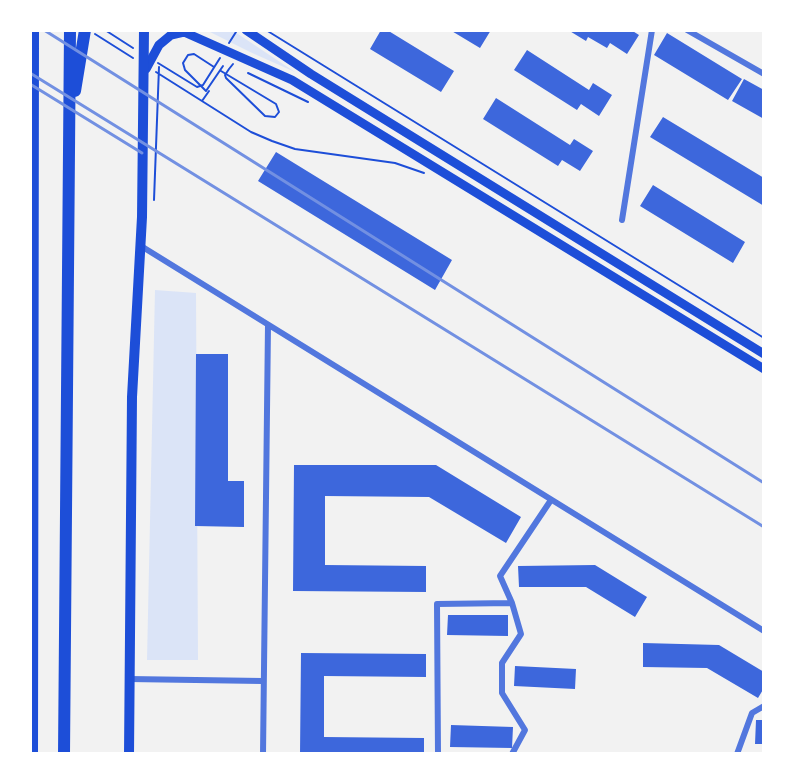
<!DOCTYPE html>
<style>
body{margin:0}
#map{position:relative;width:794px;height:784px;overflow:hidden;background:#f2f2f2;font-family:Overpass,sans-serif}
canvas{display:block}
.frame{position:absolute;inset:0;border:32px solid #fff;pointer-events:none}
</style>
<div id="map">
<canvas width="794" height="784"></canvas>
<div class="frame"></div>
</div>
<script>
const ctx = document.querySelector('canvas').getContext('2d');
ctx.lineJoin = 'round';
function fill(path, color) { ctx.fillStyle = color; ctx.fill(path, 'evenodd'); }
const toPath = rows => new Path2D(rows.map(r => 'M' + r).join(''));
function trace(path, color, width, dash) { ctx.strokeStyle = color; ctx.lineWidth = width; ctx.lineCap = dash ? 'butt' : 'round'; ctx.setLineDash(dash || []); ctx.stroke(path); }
const green = toPath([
 [206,30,232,30,295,72,250,52],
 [155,290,196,293,198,660,147,660]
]);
const building = toPath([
 [381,30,387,30,454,71,441,92,370,49],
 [450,30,491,30,480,48],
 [568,30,631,30,639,35,627,54,610,43,607,48,588,37,586,41],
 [667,33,742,79,728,100,654,55],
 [527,50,589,90,593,83,612,95,599,116,581,104,577,110,514,70],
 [744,79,764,90,764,119,732,101],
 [496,98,570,145,574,139,593,151,580,171,562,160,558,166,483,119],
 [663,117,764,178,764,206,650,137],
 [276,152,452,260,435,290,258,181],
 [653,185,745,242,733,263,640,206],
 [196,354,228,354,228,481,244,481,244,527,195,526],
 [294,465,436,465,521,517,506,543,429,497,325,496,325,565,426,566,426,592,293,591],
 [595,565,647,597,635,617,586,587,519,587,518,566],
 [448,615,508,615,508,636,447,635],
 [643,643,719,645,764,672,764,688,758,698,707,668,643,667],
 [301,653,426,654,426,677,324,676,324,737,424,738,424,754,300,754],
 [515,666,576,669,575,689,514,686],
 [756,720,764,720,764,744,755,744],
 [451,725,513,727,512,748,450,747]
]);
const path = toPath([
 [105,30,133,48],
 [266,30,764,338],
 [95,34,133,58],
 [229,43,236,32],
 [158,63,197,87,203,85,220,58],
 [214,67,194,54,188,55,183,63,185,70,206,91,223,66],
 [221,71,276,104,279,112,275,117,265,116,226,78,225,75,229,69,233,64],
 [156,72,251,132,272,141,295,149,395,163,424,173],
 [248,73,308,102],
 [202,101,209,91],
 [154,200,159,67]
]);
const minor = toPath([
 [687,30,764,74],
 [622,220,652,30],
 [141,246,764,631],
 [512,603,500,576,551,500],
 [129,679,262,681],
 [263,754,268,325],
 [438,754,437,604,512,603,521,634,502,663,502,693,525,730,512,754],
 [737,754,752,713,764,706]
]);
const secondary = toPath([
 [246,30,311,74,764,354],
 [146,69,159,45,171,35,184,32,292,80,764,369]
]);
const primary = toPath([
 [129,754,132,397,142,217,144,30]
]);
const motorway = toPath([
 [75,91,85,30],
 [32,754,33,30],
 [64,754,70,30]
]);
const rail = toPath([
 [44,30,764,483],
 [30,73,764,527],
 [30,84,142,153]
]);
fill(green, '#dbe4f7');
fill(building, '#3d67dc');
trace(path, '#1d4ed8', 2);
trace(minor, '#5277de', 6);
trace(secondary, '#1d4ed8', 9);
trace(primary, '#1d4ed8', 10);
trace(motorway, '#1d4ed8', 12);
trace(rail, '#7290e2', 3);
</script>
